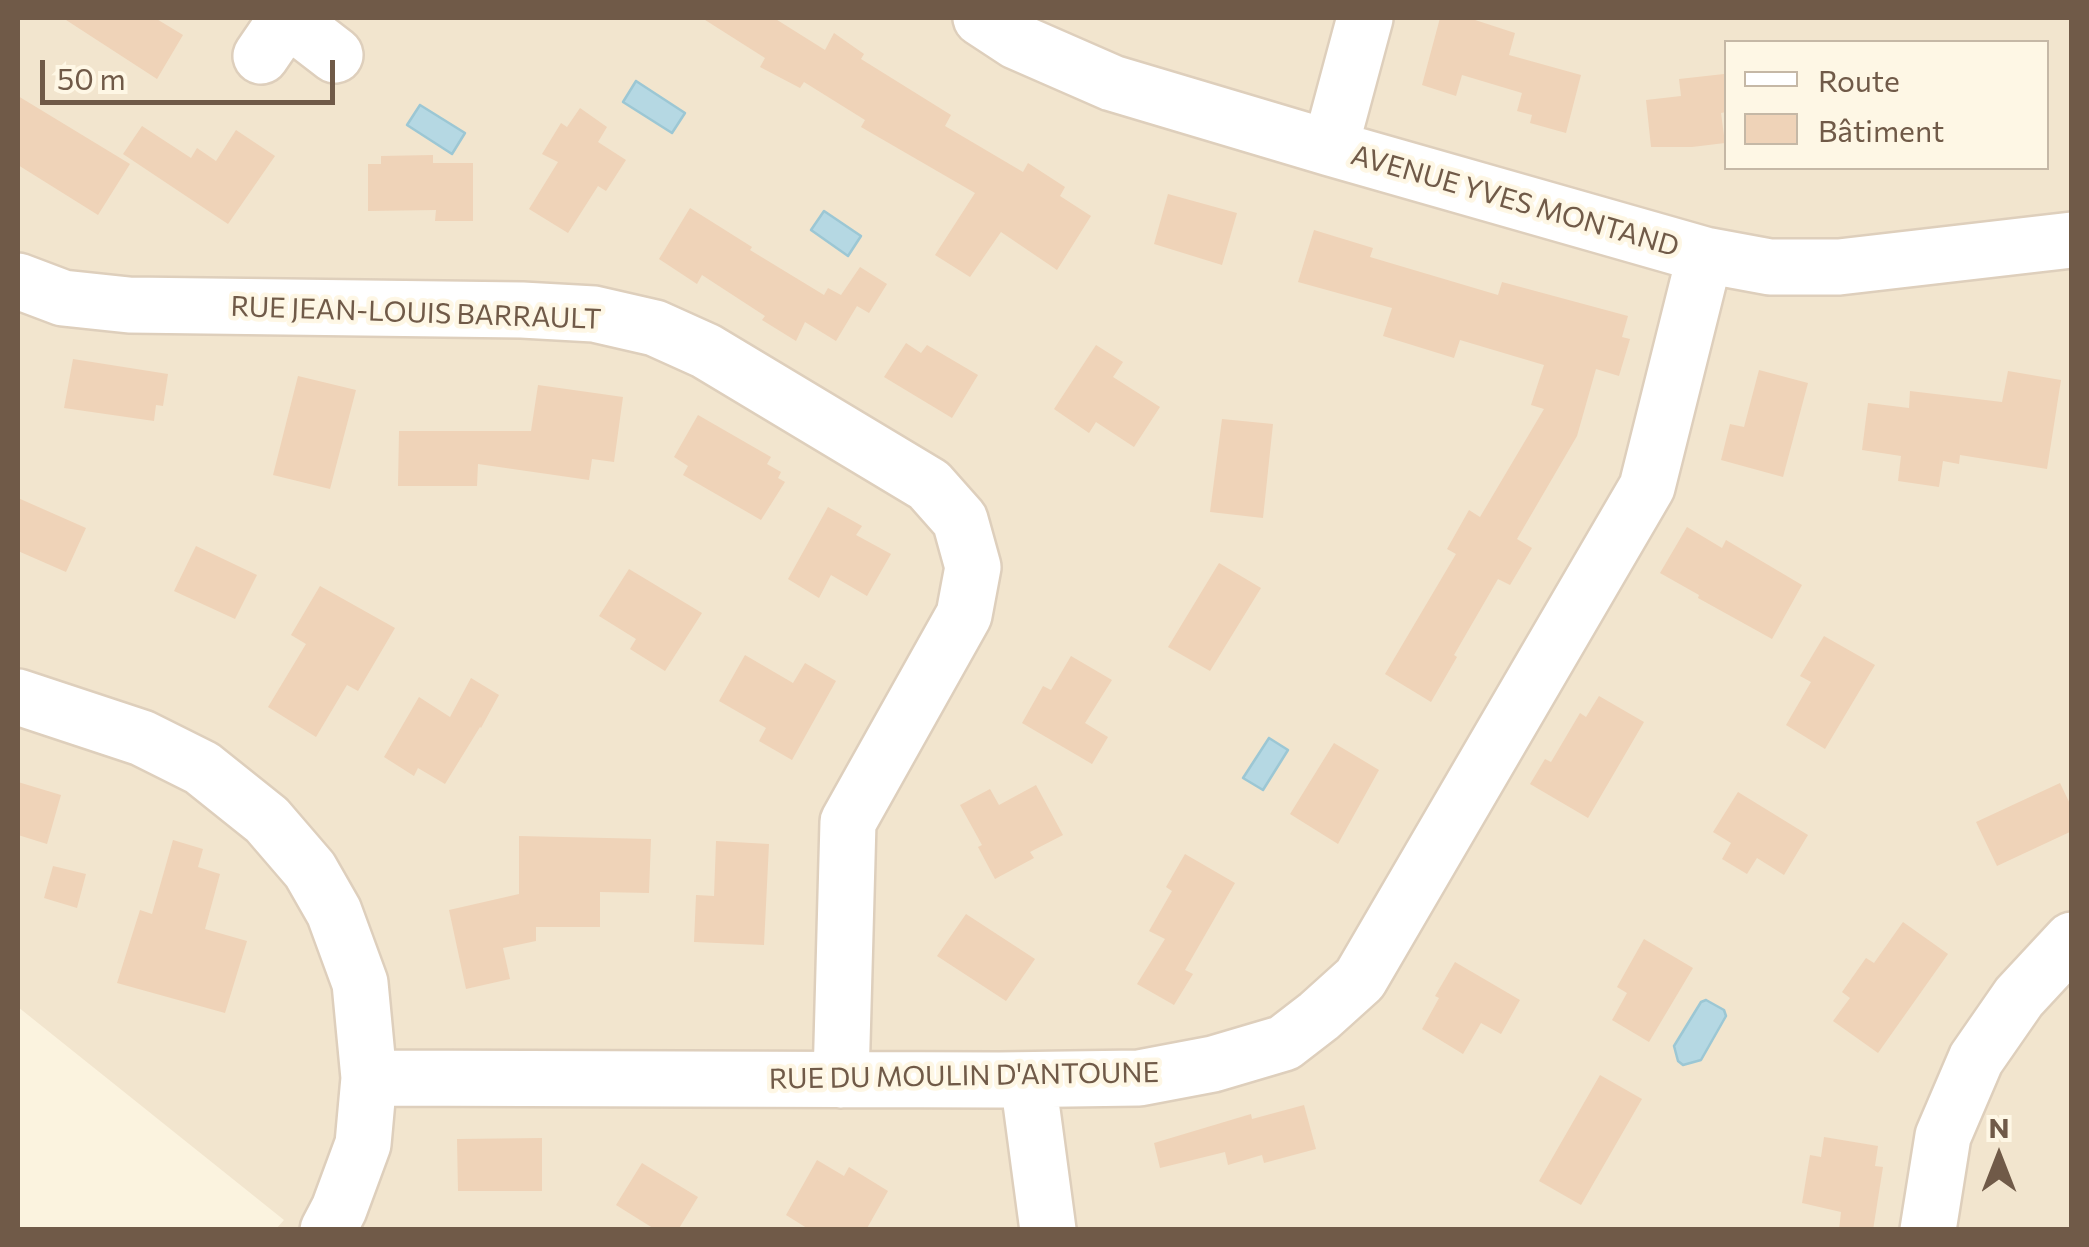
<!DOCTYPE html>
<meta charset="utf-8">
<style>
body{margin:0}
#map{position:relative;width:2089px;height:1247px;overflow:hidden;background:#fbf3df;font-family:Commissioner,sans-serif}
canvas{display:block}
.frame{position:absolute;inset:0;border:20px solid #705a48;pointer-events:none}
.legend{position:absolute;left:1724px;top:40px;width:325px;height:130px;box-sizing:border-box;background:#fef7e5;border:2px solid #c5b8a6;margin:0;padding:12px 18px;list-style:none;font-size:30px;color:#705a48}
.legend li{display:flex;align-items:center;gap:20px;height:50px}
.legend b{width:50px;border:2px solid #c5b8a6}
.north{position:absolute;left:1949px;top:1107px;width:100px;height:100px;-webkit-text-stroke:8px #fef7e5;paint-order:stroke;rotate:0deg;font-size:28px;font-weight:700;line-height:40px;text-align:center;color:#705a48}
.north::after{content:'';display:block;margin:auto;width:35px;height:45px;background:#705a48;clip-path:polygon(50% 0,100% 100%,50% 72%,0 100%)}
.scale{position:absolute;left:40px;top:60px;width:295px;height:45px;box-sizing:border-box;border:5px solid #705a48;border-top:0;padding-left:12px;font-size:30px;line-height:35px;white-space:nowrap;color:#705a48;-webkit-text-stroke:8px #fef7e5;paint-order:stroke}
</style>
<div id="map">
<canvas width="2089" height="1247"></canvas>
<div class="frame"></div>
<ul class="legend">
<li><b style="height:12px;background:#fff"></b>Route</li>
<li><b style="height:28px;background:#efd3b8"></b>Bâtiment</li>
</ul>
<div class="north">N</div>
<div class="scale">50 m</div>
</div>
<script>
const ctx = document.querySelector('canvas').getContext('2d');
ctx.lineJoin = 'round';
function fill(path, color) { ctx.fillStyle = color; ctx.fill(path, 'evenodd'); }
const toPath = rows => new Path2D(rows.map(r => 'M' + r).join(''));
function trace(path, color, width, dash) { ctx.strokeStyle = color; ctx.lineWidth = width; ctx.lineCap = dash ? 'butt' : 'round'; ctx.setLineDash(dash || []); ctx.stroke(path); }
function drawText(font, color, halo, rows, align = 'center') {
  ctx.font = font + ' Commissioner,sans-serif'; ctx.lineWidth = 9; ctx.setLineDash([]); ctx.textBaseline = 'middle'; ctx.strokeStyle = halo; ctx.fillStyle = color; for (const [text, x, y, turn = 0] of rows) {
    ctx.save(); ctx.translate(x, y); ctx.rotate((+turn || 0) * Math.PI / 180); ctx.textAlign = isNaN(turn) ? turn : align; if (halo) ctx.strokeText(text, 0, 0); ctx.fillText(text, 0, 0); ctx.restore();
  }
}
const residential = toPath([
 [18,18,2071,18,2071,1229,276,1229,284,1220,18,1007],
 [1726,42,2046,42,2046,168,1726,168]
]);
const water = toPath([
 [636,81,685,113,672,133,623,102,636,81],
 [420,105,465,133,452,154,407,125,420,105],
 [824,211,861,236,848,256,811,230,824,211],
 [1269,738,1288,750,1263,790,1243,778,1269,738],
 [1706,1000,1724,1010,1726,1016,1701,1060,1683,1065,1678,1061,1674,1046,1701,1002,1706,1000]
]);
const building = toPath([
 [63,18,155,18,183,35,157,79],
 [702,18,774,18,825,50,834,33,864,54,861,59,951,115,945,126,1023,172,1028,163,1065,187,1060,196,1091,216,1057,270,1001,232,970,277,935,255,975,193,861,127,865,120,804,82,800,88,760,67,765,58],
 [1440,18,1469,18,1515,33,1509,55,1581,75,1566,133,1530,123,1532,115,1517,111,1522,93,1462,75,1456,96,1422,85],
 [1724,74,1726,112,1721,113,1725,143,1692,147,1651,147,1646,100,1681,96,1679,79],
 [18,96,130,164,98,215,18,165],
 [580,108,607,127,598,142,626,160,606,191,598,186,568,233,529,209,558,162,542,154,561,123,567,127],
 [142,126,191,158,197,148,216,161,236,130,275,156,228,224,123,154],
 [433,155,433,163,473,163,473,221,435,221,436,210,368,211,368,164,381,164,381,156],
 [1168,194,1237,213,1222,265,1154,244],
 [690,208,752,247,750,250,824,295,828,288,841,295,860,267,887,284,869,313,857,306,836,341,805,322,796,341,762,320,765,316,702,275,697,284,659,259],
 [1314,230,1373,248,1370,257,1498,295,1502,282,1628,316,1622,337,1630,339,1619,376,1596,369,1577,436,1517,539,1532,548,1510,585,1498,579,1454,655,1457,657,1431,702,1385,674,1456,554,1447,549,1469,510,1480,517,1544,409,1531,405,1544,365,1460,340,1454,358,1383,336,1392,308,1298,282],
 [906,343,921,353,927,345,978,375,952,418,884,377],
 [1096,345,1123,362,1113,377,1160,407,1134,447,1096,422,1089,433,1054,409],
 [73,359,168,374,163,406,156,405,154,421,64,408],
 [1759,370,1808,383,1783,477,1721,460,1730,424,1744,427],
 [2008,371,2061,380,2047,469,1960,455,1959,464,1943,461,1939,487,1898,481,1901,456,1862,450,1868,403,1909,408,1910,391,2002,402],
 [298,376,356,390,330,489,273,475],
 [538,385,623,397,614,462,592,459,589,480,478,464,477,486,398,486,399,431,531,431],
 [698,415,771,457,767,464,781,472,778,478,785,482,761,520,683,475,688,466,674,457],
 [1222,419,1273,424,1263,518,1210,512],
 [18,498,86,528,66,572,18,551],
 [828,507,862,526,856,535,891,554,867,596,831,575,819,598,788,579],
 [1687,527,1722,548,1726,540,1802,585,1772,639,1698,598,1699,595,1660,573],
 [196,546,257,575,235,619,174,591],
 [1219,563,1261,588,1210,671,1168,647],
 [629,569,702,613,665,671,630,649,636,639,599,616],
 [320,586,395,628,358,691,347,685,316,737,268,707,306,644,291,635],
 [1824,636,1875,665,1825,749,1786,725,1811,682,1800,676],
 [745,655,793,683,805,663,836,681,792,760,759,741,766,728,719,701],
 [1071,656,1112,680,1085,723,1108,737,1092,764,1022,723,1043,686,1051,690],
 [471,678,499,695,481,728,480,727,445,784,418,768,414,776,384,757,419,697,450,717],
 [1599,696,1644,722,1588,818,1530,784,1545,759,1551,762,1580,713,1586,717],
 [1334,743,1379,770,1338,844,1290,814],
 [18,782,61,795,47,844,18,835],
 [2060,783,2072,808,2072,831,1997,866,1976,822],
 [1036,785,1063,835,1030,852,1034,858,995,879,978,847,982,845,960,805,990,789,999,805],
 [1738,792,1808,835,1784,875,1757,858,1747,874,1722,859,1731,843,1713,832],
 [519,836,651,839,649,893,600,892,600,927,536,927,536,941,503,948,510,979,466,989,449,910,519,894],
 [173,840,203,849,198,867,220,874,205,929,247,941,225,1013,117,983,140,910,152,914],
 [716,841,769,844,764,945,694,942,696,895,714,896],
 [1185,854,1235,883,1185,970,1193,974,1174,1005,1137,984,1165,939,1149,931,1172,891,1166,887],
 [53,866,86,874,77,908,44,898],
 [966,914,1035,959,1006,1001,937,956],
 [1903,922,1948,954,1878,1053,1833,1021,1850,998,1842,992,1866,958,1874,963],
 [1644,939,1693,968,1649,1042,1612,1020,1627,993,1617,987],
 [1455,962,1520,1000,1501,1034,1481,1023,1463,1054,1422,1029,1439,998,1435,996],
 [1600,1075,1642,1099,1581,1205,1539,1181],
 [1304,1105,1316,1149,1264,1163,1262,1155,1228,1165,1225,1152,1160,1168,1154,1143,1251,1114,1252,1119],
 [1824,1137,1878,1146,1875,1166,1883,1167,1873,1230,1839,1230,1841,1212,1802,1203,1810,1155,1821,1157],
 [542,1138,542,1191,458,1191,457,1139],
 [817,1160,844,1176,849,1167,888,1191,866,1230,810,1230,786,1215],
 [642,1163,698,1197,678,1230,656,1230,616,1205]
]);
const minor = toPath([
 [981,18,1016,41,1112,83,1330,148,1705,255,1770,267,1839,267,2072,240],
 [261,56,287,18,335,55],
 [1330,148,1365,18],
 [18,281,63,298,129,305,522,310,594,314,655,328,706,351,929,485,960,520,973,567,964,615,848,822,841,1080],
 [18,697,142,738,202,768,267,820,310,870,334,912,360,983,369,1078,363,1144,339,1209,328,1230],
 [369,1078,999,1080,1139,1078,1213,1064,1284,1043,1319,1016,1360,979,1647,487,1705,255],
 [1028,1080,1048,1230],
 [1928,1230,1943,1136,1976,1059,2019,997,2072,940]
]);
const streetNames = [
 ["AVENUE YVES MONTAND",1515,201,16],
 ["RUE JEAN-LOUIS BARRAULT",416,313,2],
 ["RUE DU MOULIN D'ANTOUNE",964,1076,-1]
];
fill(residential, '#f2e5ce');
fill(water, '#b5d8e3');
trace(water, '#9cc7d4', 2.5);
fill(building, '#efd3b8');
trace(minor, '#decfbc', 60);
trace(minor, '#fff', 55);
drawText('28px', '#705a48', '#fef7e5', streetNames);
</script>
